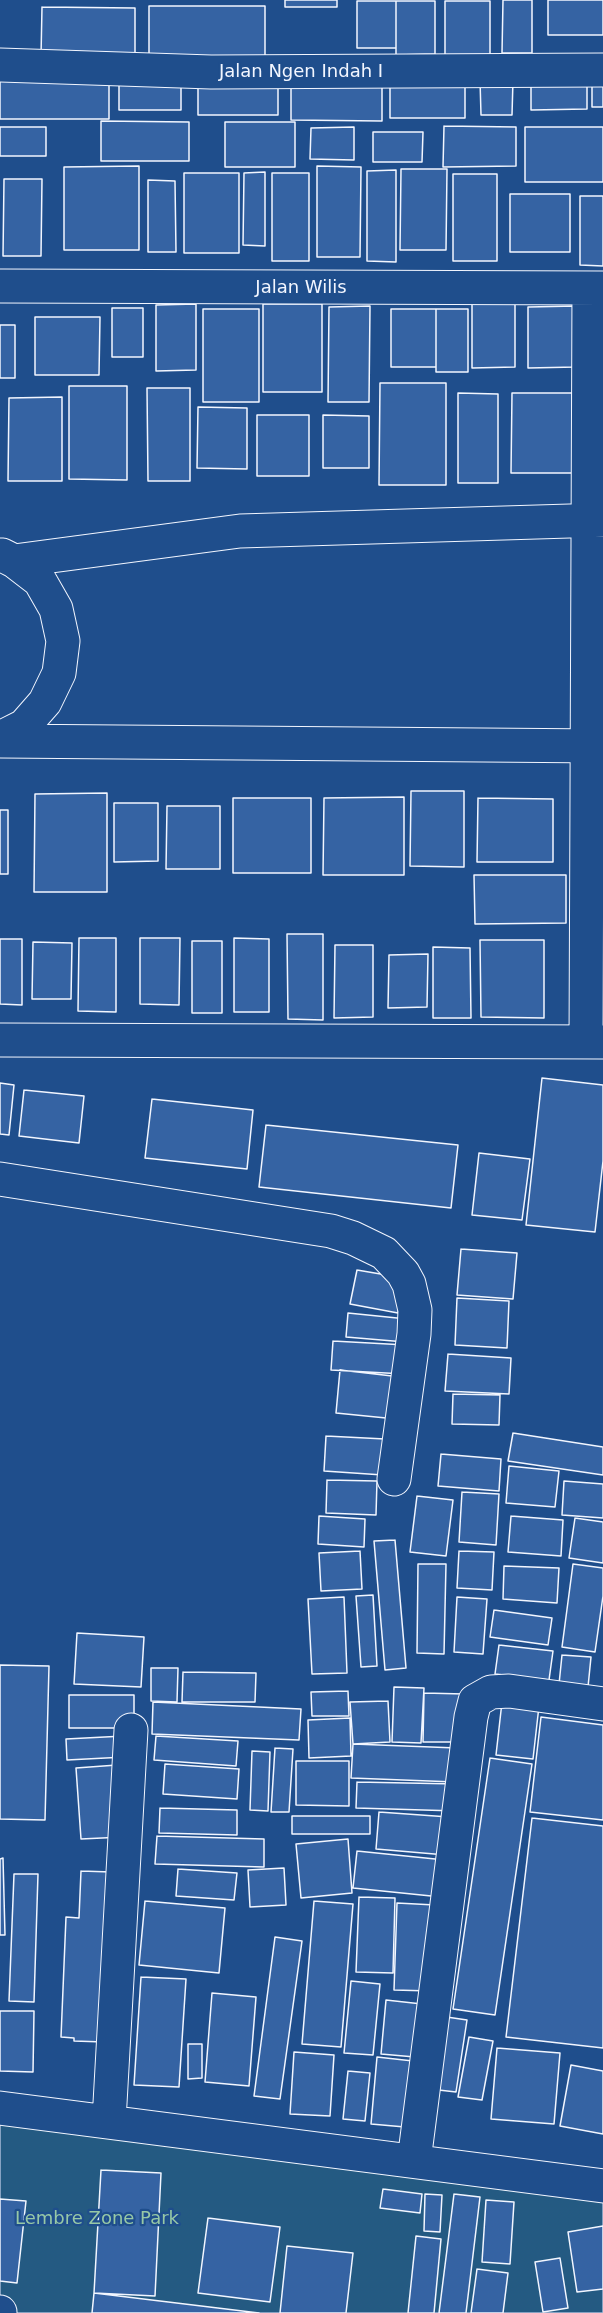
<!DOCTYPE html>
<style>
body{margin:0}
canvas{display:block;background:#1f4e8c}
</style>
<canvas width="603" height="2313"></canvas>
<script>
const ctx = document.querySelector('canvas').getContext('2d');
ctx.lineJoin = 'round';
function fill(path, color) { ctx.fillStyle = color; ctx.fill(path, 'evenodd'); }
const toPath = rows => new Path2D(rows.map(r => 'M' + r).join(''));
function trace(path, color, width, dash) { ctx.strokeStyle = color; ctx.lineWidth = width; ctx.lineCap = dash ? 'butt' : 'round'; ctx.setLineDash(dash || []); ctx.stroke(path); }
function drawText(font, color, halo, rows, align = 'center') {
  ctx.font = font + ' "DejaVu Sans",sans-serif'; ctx.lineWidth = 4.5; ctx.setLineDash([]); ctx.textBaseline = 'middle'; ctx.strokeStyle = halo; ctx.fillStyle = color; for (const [text, x, y, turn = 0] of rows) {
    ctx.save(); ctx.translate(x, y); ctx.rotate((+turn || 0) * Math.PI / 180); ctx.textAlign = isNaN(turn) ? turn : align; if (halo) ctx.strokeText(text, 0, 0); ctx.fillText(text, 0, 0); ctx.restore();
  }
}
const green = toPath([
 [0,2110,603,2187,603,2313,0,2313,0,2110]
]);
const building = toPath([
 [285,0,337,0,337,7,285,7,285,0],
 [503,0,532,0,532,53,502,53,503,0],
 [548,0,603,0,603,35,548,35,548,0],
 [357,1,396,1,396,48,357,48,357,1],
 [396,1,435,1,435,54,396,55,396,1],
 [445,1,490,1,490,60,445,60,445,1],
 [149,6,265,6,265,67,149,67,149,6],
 [42,7,135,8,135,56,41,56,42,7],
 [0,70,109,70,109,119,0,119,0,70],
 [291,72,382,72,382,121,291,120,291,72],
 [592,74,603,74,603,107,592,107,592,74],
 [119,77,181,77,181,110,119,110,119,77],
 [531,77,587,78,587,109,531,110,531,77],
 [198,78,278,78,278,115,198,115,198,78],
 [480,80,513,80,512,115,481,115,480,80],
 [390,81,465,81,465,118,390,118,390,81],
 [101,121,189,122,189,161,101,161,101,121],
 [225,122,295,122,295,167,225,167,225,122],
 [444,126,516,127,516,166,443,167,444,126],
 [0,127,46,127,46,156,0,156,0,127],
 [354,127,354,160,310,159,311,128,354,127],
 [525,127,603,127,603,182,525,182,525,127],
 [373,132,423,132,422,162,373,162,373,132],
 [139,166,139,250,64,250,64,167,139,166],
 [317,166,361,167,360,257,317,257,317,166],
 [401,169,447,169,446,250,400,250,401,169],
 [396,170,396,262,367,261,367,171,396,170],
 [265,172,265,246,243,245,244,173,265,172],
 [184,173,239,173,239,253,184,253,184,173],
 [272,173,309,173,309,261,272,261,272,173],
 [453,174,497,174,497,261,453,261,453,174],
 [4,179,42,179,41,256,3,256,4,179],
 [148,180,175,181,176,252,148,252,148,180],
 [510,194,570,194,570,252,510,252,510,194],
 [580,196,603,196,603,266,580,265,580,196],
 [515,298,515,367,472,368,472,299,515,298],
 [196,304,196,370,156,371,156,305,196,304],
 [263,304,322,304,322,392,263,392,263,304],
 [370,306,369,402,328,402,329,307,370,306],
 [576,306,576,367,528,368,528,307,576,306],
 [112,308,143,308,143,357,112,357,112,308],
 [203,309,259,309,259,402,203,402,203,309],
 [391,309,436,309,436,367,391,367,391,309],
 [436,309,468,309,468,372,436,372,436,309],
 [35,317,100,317,99,375,35,375,35,317],
 [0,325,15,325,15,378,0,378,0,325],
 [380,383,446,383,446,485,379,485,380,383],
 [69,386,127,386,127,480,69,479,69,386],
 [147,388,190,388,190,481,148,481,147,388],
 [458,393,498,394,498,483,458,483,458,393],
 [512,393,572,393,572,473,511,473,512,393],
 [62,397,62,481,8,481,9,398,62,397],
 [198,407,247,408,247,469,197,468,198,407],
 [257,415,309,415,309,476,257,476,257,415],
 [323,415,369,416,369,468,323,468,323,415],
 [411,791,464,791,464,867,410,866,411,791],
 [107,793,107,892,34,892,35,794,107,793],
 [404,797,404,875,323,875,324,798,404,797],
 [233,798,311,798,311,873,233,873,233,798],
 [478,798,553,799,553,862,477,862,478,798],
 [114,803,158,803,158,861,114,862,114,803],
 [167,806,220,806,220,869,166,869,167,806],
 [0,810,8,810,8,874,0,874,0,810],
 [474,875,566,875,566,923,475,924,474,875],
 [287,934,323,934,323,1020,288,1019,287,934],
 [79,938,116,938,116,1012,78,1011,79,938],
 [140,938,180,938,179,1005,140,1004,140,938],
 [234,938,269,939,269,1012,234,1012,234,938],
 [0,939,22,939,22,1005,0,1004,0,939],
 [480,940,544,940,544,1018,481,1017,480,940],
 [192,941,222,941,222,1013,192,1013,192,941],
 [33,942,72,943,71,999,32,999,33,942],
 [335,945,373,945,373,1017,334,1018,335,945],
 [433,947,470,948,471,1018,433,1018,433,947],
 [428,954,427,1007,388,1008,389,955,428,954],
 [542,1078,603,1085,603,1161,595,1232,526,1225,542,1078],
 [0,1083,14,1085,9,1135,0,1134,0,1083],
 [24,1090,84,1096,79,1143,19,1136,24,1090],
 [152,1099,253,1110,247,1169,145,1158,152,1099],
 [266,1125,458,1145,451,1208,259,1187,266,1125],
 [479,1153,530,1159,522,1220,472,1215,479,1153],
 [461,1249,517,1253,513,1299,457,1295,461,1249],
 [357,1270,404,1278,398,1313,350,1304,357,1270],
 [457,1298,509,1301,507,1348,455,1345,457,1298],
 [348,1313,407,1319,405,1342,346,1337,348,1313],
 [333,1341,406,1345,404,1374,331,1370,333,1341],
 [448,1354,511,1358,509,1394,445,1391,448,1354],
 [340,1370,401,1377,396,1419,336,1413,340,1370],
 [453,1394,500,1395,499,1425,452,1424,453,1394],
 [513,1433,603,1447,603,1475,508,1461,513,1433],
 [326,1436,385,1439,383,1475,324,1471,326,1436],
 [441,1454,501,1459,499,1491,438,1486,441,1454],
 [509,1466,559,1471,555,1507,506,1503,509,1466],
 [327,1480,377,1481,376,1515,326,1513,327,1480],
 [564,1481,603,1484,603,1518,562,1515,564,1481],
 [462,1492,499,1494,496,1545,459,1542,462,1492],
 [417,1496,453,1500,446,1556,410,1552,417,1496],
 [319,1516,365,1519,364,1547,318,1544,319,1516],
 [511,1516,563,1520,561,1556,508,1552,511,1516],
 [575,1518,603,1522,603,1563,569,1558,575,1518],
 [395,1540,406,1668,385,1670,374,1541,395,1540],
 [360,1551,362,1589,321,1591,319,1553,360,1551],
 [459,1551,494,1552,492,1590,457,1588,459,1551],
 [418,1564,446,1564,444,1654,417,1653,418,1564],
 [573,1564,603,1568,603,1596,595,1652,562,1647,573,1564],
 [504,1566,559,1568,557,1603,503,1599,504,1566],
 [373,1595,377,1666,361,1667,356,1596,373,1595],
 [344,1597,347,1673,312,1674,308,1599,344,1597],
 [457,1597,487,1599,483,1654,454,1652,457,1597],
 [494,1610,552,1618,548,1645,490,1637,494,1610],
 [77,1633,144,1637,141,1687,74,1684,77,1633],
 [499,1645,553,1651,549,1680,495,1674,499,1645],
 [562,1655,591,1657,587,1697,558,1694,562,1655],
 [0,1665,49,1666,45,1820,0,1819,0,1665],
 [151,1668,178,1668,177,1702,151,1701,151,1668],
 [183,1672,256,1673,255,1702,182,1702,183,1672],
 [394,1687,424,1688,421,1743,392,1742,394,1687],
 [348,1691,349,1716,312,1716,311,1692,348,1691],
 [424,1693,464,1694,465,1742,423,1742,424,1693],
 [69,1695,134,1695,134,1728,69,1728,69,1695],
 [388,1701,390,1742,353,1744,350,1702,388,1701],
 [153,1702,301,1709,299,1740,152,1734,153,1702],
 [502,1702,539,1706,533,1759,496,1755,502,1702],
 [541,1717,603,1725,603,1820,530,1812,541,1717],
 [350,1718,351,1756,309,1758,308,1720,350,1718],
 [124,1736,125,1757,67,1760,66,1739,124,1736],
 [156,1736,238,1741,236,1766,154,1760,156,1736],
 [353,1744,457,1748,455,1782,351,1778,353,1744],
 [275,1748,293,1749,289,1812,271,1812,275,1748],
 [252,1751,270,1752,268,1811,250,1810,252,1751],
 [490,1758,532,1764,495,2015,453,2009,490,1758],
 [296,1761,349,1761,349,1806,296,1805,296,1761],
 [165,1764,239,1769,237,1799,163,1794,165,1764],
 [117,1765,123,1837,81,1839,76,1768,117,1765],
 [357,1782,457,1784,457,1811,356,1808,357,1782],
 [160,1808,237,1810,237,1835,159,1833,160,1808],
 [379,1812,449,1817,446,1855,376,1849,379,1812],
 [292,1816,370,1816,370,1834,292,1834,292,1816],
 [532,1818,603,1826,603,2048,506,2037,532,1818],
 [157,1836,264,1839,264,1867,155,1864,157,1836],
 [348,1839,352,1893,301,1898,296,1844,348,1839],
 [357,1851,445,1860,441,1897,353,1888,357,1851],
 [3,1858,5,1935,0,1935,0,1859,3,1858],
 [284,1868,286,1905,250,1907,248,1870,284,1868],
 [178,1869,237,1873,234,1900,176,1896,178,1869],
 [81,1871,111,1872,104,2042,74,2041,74,2038,61,2037,66,1917,79,1918,81,1871],
 [14,1874,38,1874,34,2002,9,2001,14,1874],
 [359,1897,395,1898,393,1973,356,1972,359,1897],
 [145,1901,225,1908,219,1973,139,1965,145,1901],
 [314,1901,353,1904,341,2047,302,2044,314,1901],
 [397,1903,435,1905,431,1991,394,1990,397,1903],
 [275,1937,302,1941,280,2099,254,2096,275,1937],
 [141,1977,186,1979,179,2087,134,2085,141,1977],
 [351,1981,380,1984,373,2055,344,2053,351,1981],
 [212,1993,256,1997,249,2086,205,2082,212,1993],
 [386,2000,431,2005,426,2058,381,2054,386,2000],
 [0,2011,34,2011,33,2072,0,2071,0,2011],
 [440,2016,467,2020,456,2092,430,2089,440,2016],
 [469,2037,493,2041,482,2100,458,2097,469,2037],
 [188,2044,202,2044,202,2078,188,2079,188,2044],
 [497,2048,560,2053,554,2124,491,2119,497,2048],
 [294,2052,334,2055,330,2116,290,2114,294,2052],
 [377,2057,422,2062,416,2128,371,2124,377,2057],
 [571,2065,603,2071,603,2134,560,2126,571,2065],
 [348,2071,370,2073,365,2121,343,2119,348,2071],
 [101,2170,161,2173,155,2296,94,2293,101,2170],
 [383,2189,422,2194,420,2213,380,2208,383,2189],
 [425,2194,442,2195,440,2232,424,2231,425,2194],
 [454,2194,480,2197,466,2313,439,2313,454,2194],
 [0,2199,26,2201,17,2283,0,2281,0,2199],
 [486,2200,514,2202,510,2264,482,2262,486,2200],
 [208,2218,280,2227,270,2302,198,2293,208,2218],
 [603,2226,603,2289,577,2292,568,2232,603,2226],
 [416,2236,441,2239,434,2313,408,2313,416,2236],
 [287,2246,353,2253,346,2313,280,2313,287,2246],
 [560,2258,568,2308,543,2312,535,2262,560,2258],
 [477,2269,508,2273,503,2313,471,2313,477,2269],
 [94,2293,259,2313,92,2313,94,2293]
]);
const minor = toPath([
 [0,65,211,72,603,70],
 [0,286,603,288],
 [14,561,240,531,603,520],
 [0,738,24,726,45,702,59,673,63,641,56,609,40,581,14,561,2,555],
 [0,741,603,746],
 [0,1040,603,1042],
 [586,1042,589,288],
 [0,1179,331,1231,353,1238,384,1253,403,1273,409,1284,415,1310,414,1334,394,1479],
 [0,2108,603,2186],
 [109,2121,131,1730],
 [414,2161,471,1717,475,1701,491,1692,509,1691,603,1704],
 [0,2312,0,2313]
]);
const streetNames = [
 ["Jalan Ngen Indah I",301,72],
 ["Jalan Wilis",301,288]
];
const parkNames = [
 ["Lembre Zone Park",97,2219]
];
fill(green, '#245a82');
trace(green, '#a8bbd7', 1.5);
fill(building, '#3563a3');
trace(building, '#f2f6ff', 1.5);
trace(minor, '#f2f6ff', 35);
trace(minor, '#1f4e8c', 33);
drawText('18px', '#f2f6ff', '#1f4e8c', streetNames);
drawText('18px', '#97c8a6', '#1f4e8c', parkNames);
</script>
